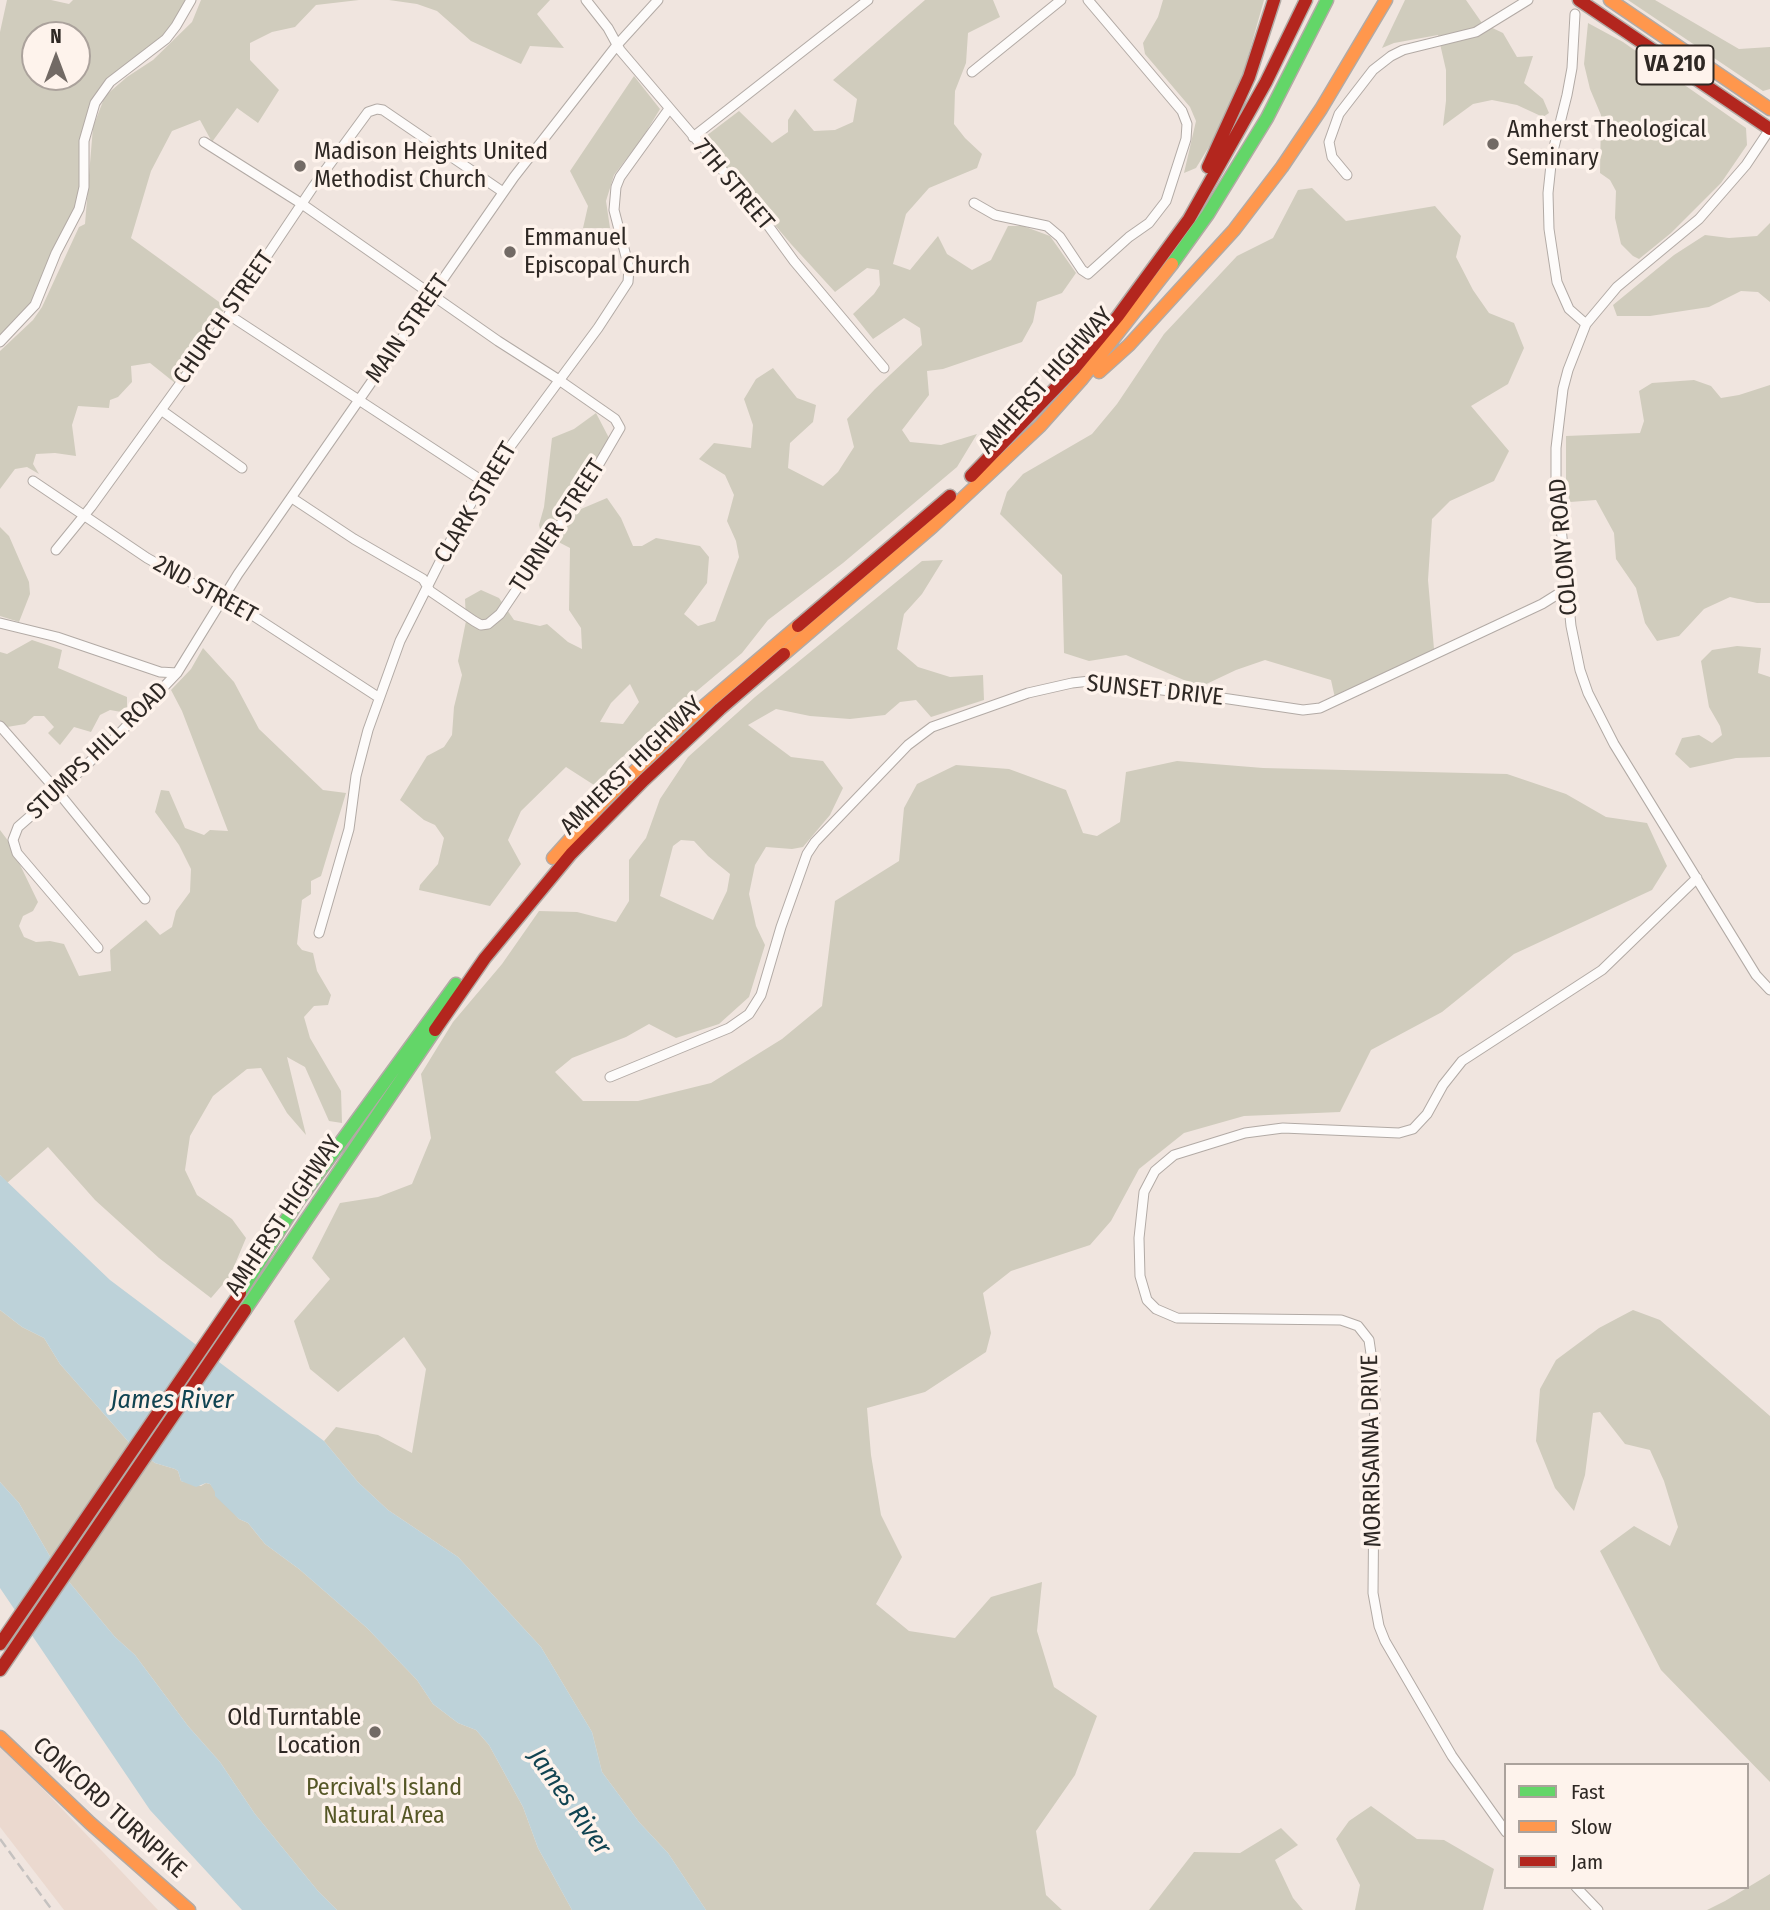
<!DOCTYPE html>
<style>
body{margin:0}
#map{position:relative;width:1770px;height:1910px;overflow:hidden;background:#f0e5df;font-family:"Fira Sans Condensed",sans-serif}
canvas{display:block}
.legend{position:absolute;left:1504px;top:1763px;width:245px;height:126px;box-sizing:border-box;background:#fef3ec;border:2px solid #aba29c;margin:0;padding:9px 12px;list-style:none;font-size:21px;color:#2e2824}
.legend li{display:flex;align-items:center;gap:14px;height:35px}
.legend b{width:35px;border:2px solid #aba29c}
.north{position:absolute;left:21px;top:21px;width:70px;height:70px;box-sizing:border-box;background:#fef3ec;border:2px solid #aba29c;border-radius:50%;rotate:0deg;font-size:19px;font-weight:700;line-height:28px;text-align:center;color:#2e2824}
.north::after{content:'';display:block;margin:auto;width:24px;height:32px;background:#726a65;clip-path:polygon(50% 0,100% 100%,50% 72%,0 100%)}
</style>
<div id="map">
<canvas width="1770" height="1910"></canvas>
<ul class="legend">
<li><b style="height:9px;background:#63d668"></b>Fast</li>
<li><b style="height:9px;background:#ff974d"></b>Slow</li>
<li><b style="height:9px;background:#b3261e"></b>Jam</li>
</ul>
<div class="north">N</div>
</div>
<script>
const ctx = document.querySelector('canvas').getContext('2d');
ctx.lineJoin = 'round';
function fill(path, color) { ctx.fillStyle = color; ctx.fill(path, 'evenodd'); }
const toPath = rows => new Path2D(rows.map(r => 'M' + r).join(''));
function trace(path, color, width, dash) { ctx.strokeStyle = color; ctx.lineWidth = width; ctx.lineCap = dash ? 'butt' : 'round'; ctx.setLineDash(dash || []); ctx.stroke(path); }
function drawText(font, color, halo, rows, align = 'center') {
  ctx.font = font + ' "Fira Sans Condensed",sans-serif'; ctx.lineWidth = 7; ctx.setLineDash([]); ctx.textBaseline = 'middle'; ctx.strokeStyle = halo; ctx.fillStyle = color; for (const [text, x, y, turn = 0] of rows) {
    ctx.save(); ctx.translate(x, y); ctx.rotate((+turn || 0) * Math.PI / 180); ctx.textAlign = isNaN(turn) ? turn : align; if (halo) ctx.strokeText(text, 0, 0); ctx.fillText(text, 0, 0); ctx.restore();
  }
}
const built = toPath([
 [0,1745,46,1792,158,1910,64,1910,0,1827]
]);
const green = toPath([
 [7,0,51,0,69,4,73,0,186,0,173,24,163,36,107,79,91,101,80,140,80,187,75,207,52,252,31,303,0,336,0,32],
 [35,35,77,35,77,77,35,77],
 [201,0,359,0,316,5,295,27,272,32,250,43,250,60,279,90,258,123,237,108,212,142,200,120,172,131,151,171,131,238,226,307,175,383,150,363,131,366,132,382,118,397,110,400,109,408,78,406,72,425,76,456,55,453,36,454,33,464,39,474,27,467,15,469,0,489,0,351,33,320,42,307,79,227,85,224,93,127,105,96,127,77,153,60,192,22],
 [389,0,550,0,537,14,564,48,530,46,521,64,471,41,437,11,417,4],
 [925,0,993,0,1000,17,968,33,966,63,955,91,954,124,965,138,982,154,977,168,929,188,906,214,893,264,910,270,938,236,947,254,972,270,991,260,1008,226,1023,226,1050,236,1076,273,1062,293,1037,302,1033,322,1022,342,943,369,927,371,929,395,902,430,910,442,941,445,977,434,957,467,843,563,768,620,742,653,648,732,594,785,566,767,521,811,508,840,521,864,490,906,419,890,420,885,438,864,444,838,435,825,424,820,400,800,427,756,444,747,452,735,454,707,462,675,458,661,466,621,465,599,481,590,499,598,514,620,540,626,547,624,568,642,582,649,581,628,569,610,570,548,541,533,539,525,544,507,552,438,574,429,596,413,609,438,595,464,577,488,581,509,607,498,621,518,633,546,642,546,656,538,700,546,709,557,707,583,684,614,698,626,715,621,739,557,736,541,727,521,734,495,725,475,699,459,714,443,751,448,753,425,744,399,756,379,773,368,797,398,816,405,813,422,790,443,788,468,823,486,838,472,854,447,847,419,875,389,922,345,920,328,904,318,873,339,853,314,874,294,880,285,879,270,867,268,835,292,791,244,702,139,739,111,772,143,788,132,788,120,795,109,814,131,835,130,853,122,857,99,833,80],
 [630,684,639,702,623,724,600,722,611,703],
 [1163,0,1264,0,1244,71,1218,132,1196,168,1184,173,1196,121,1190,107,1145,54,1143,43,1158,17],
 [1405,0,1466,0,1482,23,1503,33,1517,57,1533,56,1524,83,1543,99,1549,113,1543,117,1517,105,1492,100,1473,104,1443,126,1446,101,1446,70,1438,35,1394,43,1382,48],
 [1628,0,1655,0,1739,49,1770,47,1770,89,1763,91],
 [1588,23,1623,42,1746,128,1747,145,1721,183,1671,233,1639,259,1633,256,1621,244,1615,218,1616,191,1610,180,1600,173,1601,115,1590,89,1584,64],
 [634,76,660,109,643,137,614,175,606,201,610,228,583,228,588,206,570,171],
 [1312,188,1346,221,1435,206,1461,236,1456,257,1473,290,1489,313,1514,323,1524,348,1508,384,1471,406,1509,451,1494,481,1450,501,1432,519,1428,580,1434,649,1335,698,1331,680,1265,660,1236,670,1200,687,1126,655,1089,661,1064,653,1062,575,1000,514,1007,492,1023,474,1092,434,1117,404,1164,334,1237,256,1273,238,1298,190],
 [1770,223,1770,302,1758,292,1741,291,1709,307,1650,316,1617,316,1613,305,1674,255,1705,235,1729,238,1757,236],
 [1694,380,1711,386,1721,398,1739,395,1770,385,1770,603,1757,603,1730,597,1704,609,1679,636,1657,641,1645,623,1636,588,1616,559,1614,533,1596,500,1570,502,1566,485,1566,436,1640,433,1644,421,1639,391,1652,383],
 [0,527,9,536,29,582,30,594,19,622,0,616],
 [943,560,922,594,904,614,897,649,918,667,950,677,983,675,984,700,931,717,916,700,900,702,885,715,850,719,810,716,776,709,748,725,791,757,823,761,843,788,830,815,803,847,792,849,766,847,755,865,749,894,756,926,765,945,749,997,719,1024,676,1038,649,1024,626,1037,572,1058,555,1072,583,1101,638,1101,711,1083,782,1039,822,1006,835,901,899,861,904,808,917,784,956,765,1009,769,1066,790,1083,833,1097,836,1120,822,1126,772,1177,761,1263,768,1507,774,1566,794,1606,817,1647,823,1667,866,1652,890,1514,954,1442,1012,1371,1050,1340,1112,1244,1116,1184,1133,1139,1169,1111,1221,1090,1245,1011,1271,983,1293,991,1333,986,1352,925,1392,867,1408,871,1455,881,1515,902,1557,876,1604,909,1631,955,1638,991,1597,1042,1582,1037,1631,1054,1687,1097,1716,1075,1775,1036,1831,1046,1895,1062,1910,706,1910,668,1853,639,1822,602,1772,592,1732,541,1647,458,1557,388,1510,358,1482,324,1441,336,1427,378,1435,412,1453,426,1369,404,1337,338,1392,310,1369,294,1321,330,1279,312,1258,340,1203,378,1197,412,1184,431,1138,421,1074,453,1022,502,964,539,911,577,912,616,922,629,901,629,860,646,838,660,799,688,757,755,697,922,561],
 [681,840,694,841,708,856,730,874,727,891,713,920,660,896,673,846],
 [32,640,62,650,58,668,127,697,127,713,110,710,100,715,91,732,74,727,60,745,48,733,54,727,44,716,34,716,25,724,7,727,0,722,0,652,7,654],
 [1737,646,1761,648,1758,673,1770,677,1770,757,1736,758,1690,768,1675,754,1682,738,1699,735,1712,743,1722,735,1720,726,1709,707,1701,661,1712,650],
 [203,648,234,682,259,729,323,790,346,793,321,876,311,881,311,894,302,900,297,944,302,950,313,953,317,971,331,995,328,1005,314,1006,304,1017,310,1038,341,1091,342,1123,329,1121,305,1067,287,1057,306,1135,287,1113,261,1068,247,1069,213,1096,190,1136,185,1170,197,1195,232,1219,246,1238,230,1276,211,1298,159,1258,95,1200,48,1147,7,1183,0,1175,0,830,9,842,38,902,33,911,23,916,19,926,24,937,36,942,50,941,64,944,79,976,111,971,110,950,146,920,160,935,172,927,176,911,190,892,191,869,179,845,155,812,161,790,169,791,185,828,204,835,210,830,228,831,182,711,171,690,191,669],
 [0,1310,22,1327,44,1338,60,1364,133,1447,155,1463,175,1469,178,1471,181,1481,201,1486,206,1483,210,1484,239,1519,248,1523,265,1544,299,1569,367,1628,417,1680,433,1704,458,1723,476,1730,489,1745,523,1807,538,1848,572,1910,337,1910,318,1891,255,1814,220,1762,188,1726,135,1655,115,1637,55,1565,19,1503,0,1482],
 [1633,1310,1660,1320,1770,1416,1770,1782,1661,1670,1600,1551,1634,1526,1670,1546,1678,1527,1664,1481,1650,1450,1625,1444,1600,1412,1593,1413,1585,1475,1574,1511,1555,1488,1536,1441,1540,1389,1556,1360,1599,1328],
 [1371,1806,1417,1839,1444,1840,1494,1869,1483,1910,1355,1910,1360,1885,1336,1839,1349,1821],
 [1281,1828,1298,1845,1275,1860,1293,1898,1303,1910,1149,1910,1194,1852,1240,1853],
 [1770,1874,1770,1910,1707,1910,1725,1901]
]);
const water = toPath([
 [0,1175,110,1280,324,1441,358,1482,388,1510,458,1557,541,1647,592,1732,602,1772,639,1822,668,1853,706,1910,572,1910,538,1848,523,1807,489,1745,476,1730,458,1723,433,1704,417,1680,367,1628,299,1569,265,1544,248,1523,239,1519,215,1496,215,1492,210,1484,206,1483,196,1487,181,1481,178,1471,175,1469,155,1463,133,1447,60,1364,44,1338,22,1327,0,1310],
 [0,1482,19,1503,55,1565,115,1637,135,1655,188,1726,220,1762,255,1814,318,1891,337,1910,242,1910,150,1810,0,1588]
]);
const street = toPath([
 [586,0,608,28,620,50,759,213,794,261,884,368],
 [1575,14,1572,68,1567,95,1552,155,1548,193,1549,229,1557,282,1569,309,1586,324],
 [972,72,1061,0],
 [1770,129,1746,165,1699,219,1617,287,1586,324,1568,370,1563,389,1556,448,1556,478,1571,626,1580,670,1588,693,1614,744,1756,975,1770,990],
 [693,137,868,0],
 [204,142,302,204,498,341,559,380,615,419,620,428,585,488,500,614,488,624,481,625,474,621,430,591,423,579,354,539,292,498],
 [1347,175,1332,157,1329,142,1339,114,1373,70,1391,56,1403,50,1476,32,1528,0],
 [974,203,995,215,1047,226,1060,237,1082,270,1088,274,1129,237,1149,223,1166,201,1186,139,1187,124,1182,111,1088,0],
 [229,315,484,482],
 [0,342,35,305,56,253,79,209,84,187,84,141,95,103,110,82,166,39,176,26,191,0],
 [161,410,242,468],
 [33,481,147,558,215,596,226,598,378,697],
 [56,550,91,507,224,323,236,302,313,187,368,112,377,109,383,110,503,192],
 [0,623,57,637,160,672,177,673],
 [0,726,58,792,145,899],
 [319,933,349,829,356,776,368,730,400,641,460,522,484,482,598,328,628,282,629,268,614,210,616,187,620,177,669,109],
 [98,948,17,853,13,840,18,827,58,792,118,735,177,673,238,574,514,177,617,45,658,0],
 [610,1077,729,1028,749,1014,761,995,781,927,807,854,815,842,908,745,932,727,1028,693,1072,683,1090,681,1202,695,1303,710,1320,708,1542,604,1566,589],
 [1506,1832,1452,1756,1385,1641,1379,1626,1373,1593,1375,1381,1369,1340,1358,1326,1341,1320,1177,1318,1156,1309,1147,1300,1140,1276,1139,1238,1144,1192,1155,1171,1174,1155,1245,1133,1283,1128,1399,1133,1413,1129,1427,1114,1443,1085,1462,1061,1602,970,1697,878],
 [1576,1887,1598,1910]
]);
const fast = toPath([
 [1172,264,1208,214,1267,118,1327,0],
 [240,1293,298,1201,456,984],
 [245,1310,435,1030]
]);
const slow = toPath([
 [1610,0,1770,109],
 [1099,372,1129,345,1234,230,1282,167,1321,109,1386,0],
 [784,654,932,527,1040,426,1081,380,1172,264],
 [553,858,605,800,683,724,798,626],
 [0,1737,90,1823,189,1910]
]);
const jam = toPath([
 [1579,0,1770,129],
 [1208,167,1249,77,1274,0],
 [971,476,1075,368,1118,316,1189,219,1266,82,1306,0],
 [798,626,950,496],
 [435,1030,485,958,571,854,644,780,720,709,784,654],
 [0,1644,240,1293],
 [0,1670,245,1310]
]);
const rail = toPath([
 [0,1839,52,1910]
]);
const markers = [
 [1493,144,7,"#726a65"],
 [300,166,7,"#726a65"],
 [510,252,7,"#726a65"],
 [375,1732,7,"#726a65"]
];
const shields = [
 [1675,65,77]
];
const shieldNames = [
 ["VA 210",1675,65]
];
const poiNames = [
 ["Amherst Theological",1507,130],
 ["Seminary",1507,158],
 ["Madison Heights United",314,152],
 ["Methodist Church",314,180],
 ["Emmanuel",524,238],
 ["Episcopal Church",524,266],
 ["Old Turntable",361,1718,"right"],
 ["Location",361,1746,"right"]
];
const streetNames = [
 ["7TH STREET",733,185,50],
 ["CHURCH STREET",224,318,-55],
 ["MAIN STREET",408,329,-55],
 ["AMHERST HIGHWAY",1046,381,-48],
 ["CLARK STREET",476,503,-59],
 ["TURNER STREET",558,526,-57],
 ["COLONY ROAD",1564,547,-95],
 ["2ND STREET",205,590,29],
 ["SUNSET DRIVE",1155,691,6],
 ["STUMPS HILL ROAD",98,751,-44],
 ["AMHERST HIGHWAY",632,766,-44],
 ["AMHERST HIGHWAY",284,1216,-56],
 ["MORRISANNA DRIVE",1372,1451,-91],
 ["CONCORD TURNPIKE",109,1808,42]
];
const parkNames = [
 ["Percival's Island",384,1788],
 ["Natural Area",384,1816]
];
const waterNames = [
 ["James River",172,1401],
 ["James River",569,1802,55]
];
fill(built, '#ebd9cf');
fill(green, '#d0ccbd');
fill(water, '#bdd2d9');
trace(street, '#b2aaa5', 11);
trace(fast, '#b2aaa5', 15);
trace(slow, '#b2aaa5', 15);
trace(jam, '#b2aaa5', 15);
trace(street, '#fdfbfa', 9);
trace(fast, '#63d668', 12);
trace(slow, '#ff974d', 12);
trace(jam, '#b3261e', 12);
trace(rail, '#c5c2c0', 2.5, [10, 5]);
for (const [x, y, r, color] of markers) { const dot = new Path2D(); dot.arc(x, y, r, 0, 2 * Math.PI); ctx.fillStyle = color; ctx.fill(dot); trace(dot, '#fef3ec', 2.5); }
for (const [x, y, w] of shields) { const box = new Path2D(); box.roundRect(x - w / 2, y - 19.5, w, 39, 5); ctx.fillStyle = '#fef3ec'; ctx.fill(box); trace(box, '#2e2824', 2); }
drawText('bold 23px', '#2e2824', null, shieldNames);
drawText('24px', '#2e2824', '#fef3ec', poiNames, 'left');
drawText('24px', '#2e2824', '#fef3ec', streetNames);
drawText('24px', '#555726', '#fef3ec', parkNames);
drawText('italic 26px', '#114452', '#fef3ec', waterNames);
</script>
